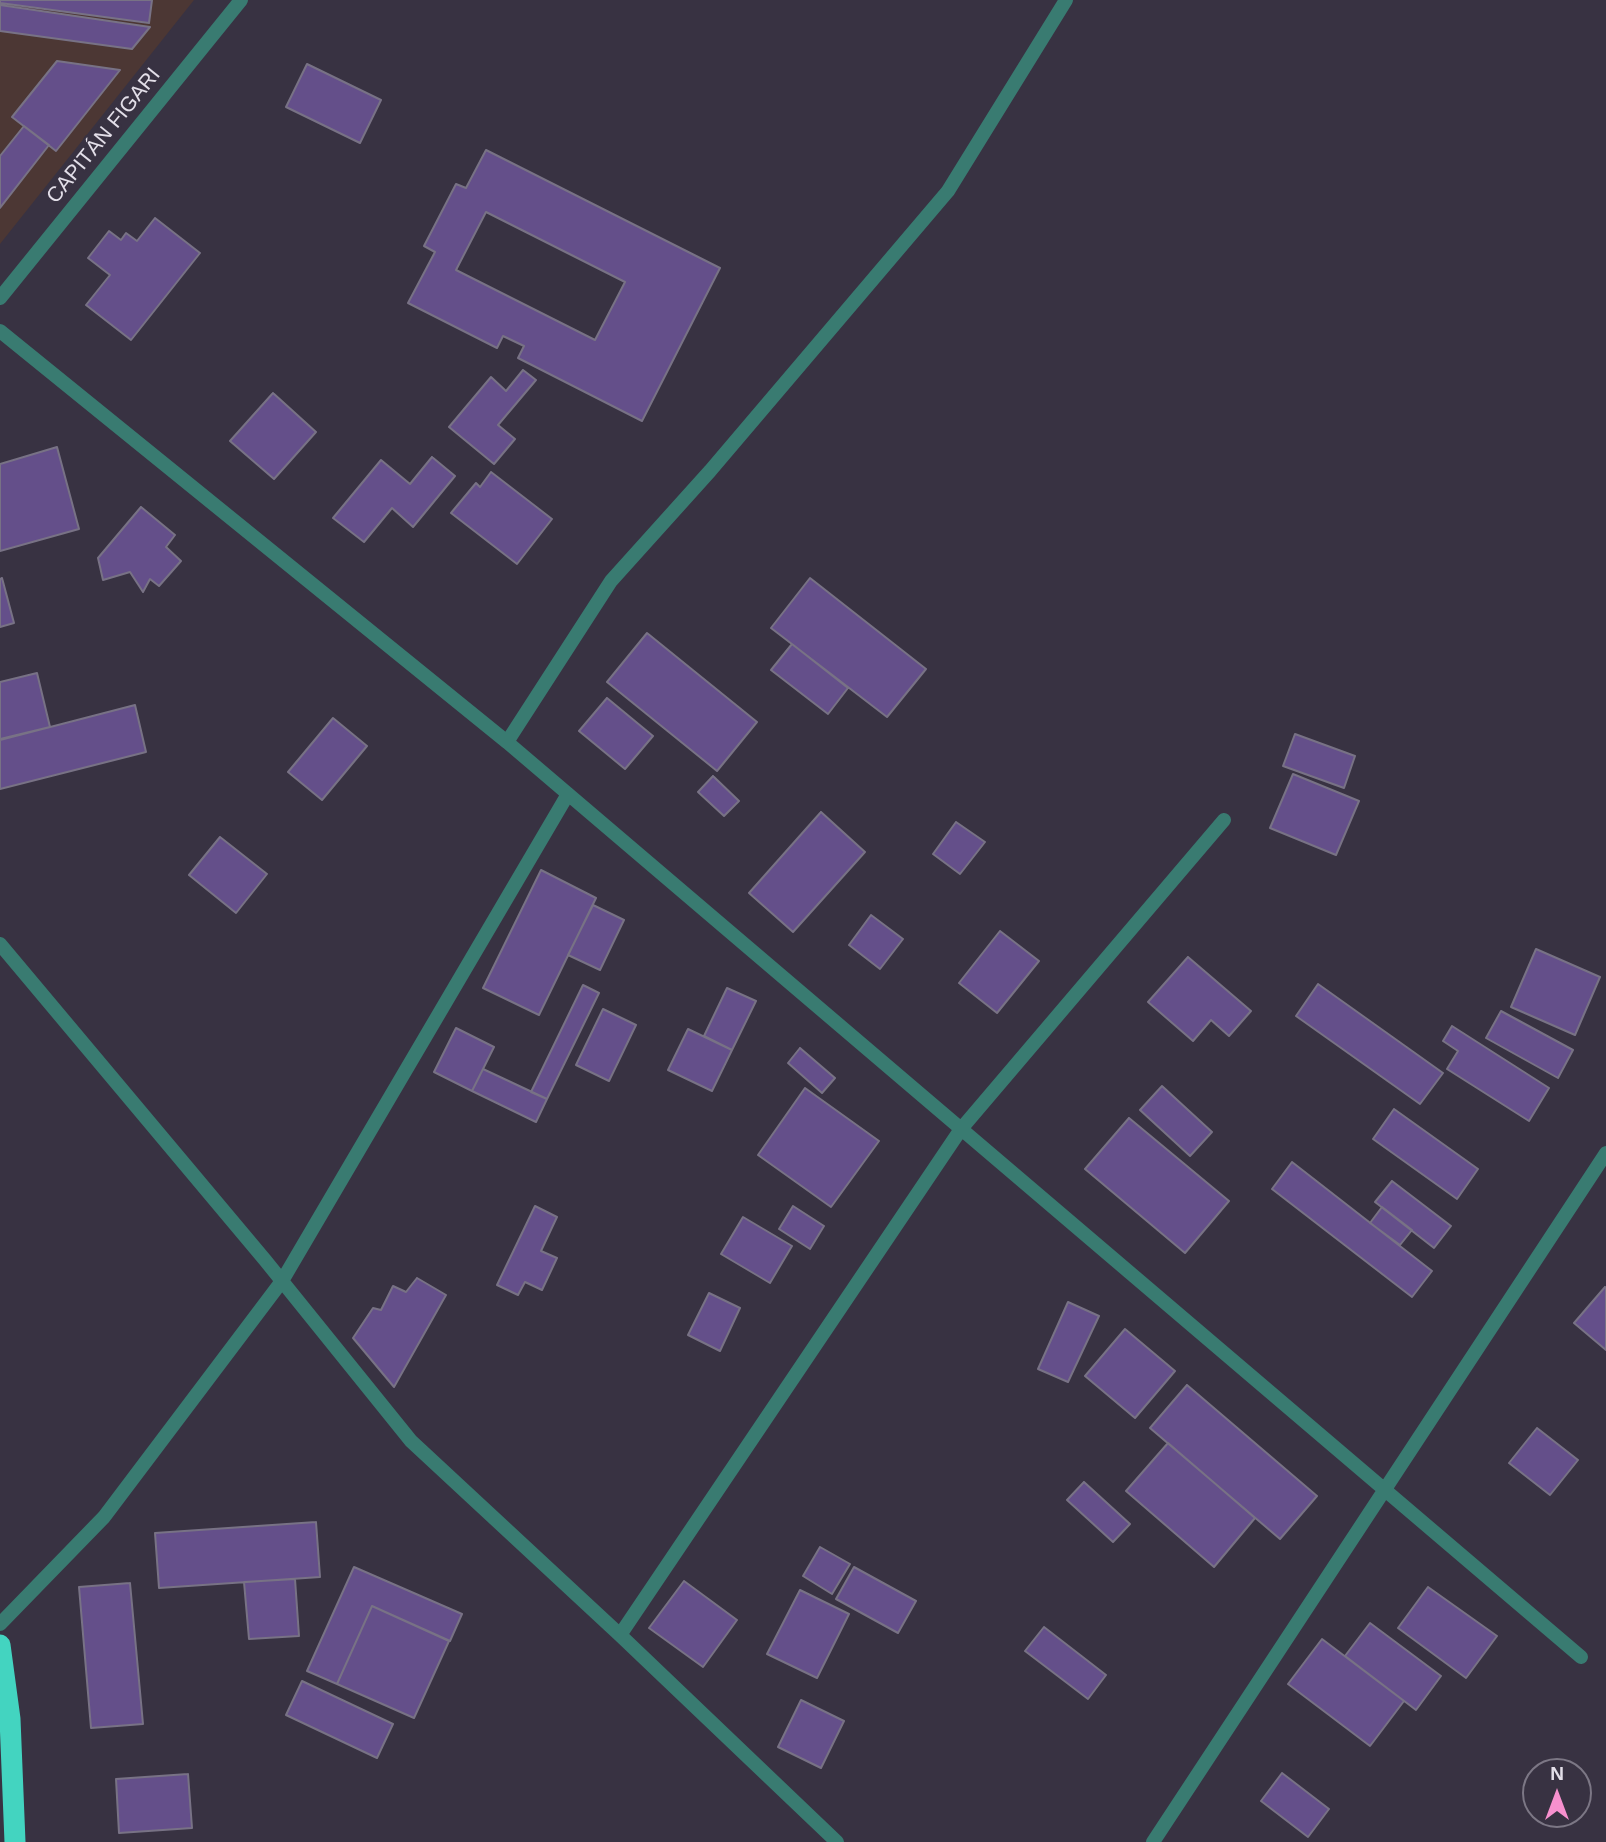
<!DOCTYPE html>
<meta charset="utf-8">
<style>
body{margin:0}
#map{position:relative;width:1606px;height:1842px;overflow:hidden;background:#383242;font-family:Helvetica,sans-serif}
canvas{display:block}
.north{position:absolute;left:1522px;top:1758px;width:70px;height:70px;box-sizing:border-box;background:#383242;border:2px solid #7c7785;border-radius:50%;rotate:0deg;font-size:19px;font-weight:700;line-height:28px;text-align:center;color:#e3dfe9}
.north::after{content:'';display:block;margin:auto;width:24px;height:32px;background:#f790ce;clip-path:polygon(50% 0,100% 100%,50% 72%,0 100%)}
</style>
<div id="map">
<canvas width="1606" height="1842"></canvas>
<div class="north">N</div>
</div>
<script>
const ctx = document.querySelector('canvas').getContext('2d');
ctx.lineJoin = 'round';
function fill(path, color) { ctx.fillStyle = color; ctx.fill(path, 'evenodd'); }
const toPath = rows => new Path2D(rows.map(r => 'M' + r).join(''));
function trace(path, color, width, dash) { ctx.strokeStyle = color; ctx.lineWidth = width; ctx.lineCap = dash ? 'butt' : 'round'; ctx.setLineDash(dash || []); ctx.stroke(path); }
function drawText(font, color, halo, rows, align = 'center') {
  ctx.font = font + ' Helvetica,sans-serif'; ctx.lineWidth = 5; ctx.setLineDash([]); ctx.textBaseline = 'middle'; ctx.strokeStyle = halo; ctx.fillStyle = color; for (const [text, x, y, turn = 0] of rows) {
    ctx.save(); ctx.translate(x, y); ctx.rotate((+turn || 0) * Math.PI / 180); ctx.textAlign = isNaN(turn) ? turn : align; if (halo) ctx.strokeText(text, 0, 0); ctx.fillText(text, 0, 0); ctx.restore();
  }
}
const industrial = toPath([
 [0,0,194,0,0,244]
]);
const building = toPath([
 [0,0,152,0,149,23,0,3,0,0],
 [0,5,150,27,132,49,0,31,0,5],
 [57,61,120,70,56,151,12,117,57,61],
 [307,64,381,100,360,143,286,107,307,64],
 [24,126,49,145,0,208,0,156,24,126],
 [486,150,720,268,642,421,518,358,524,346,503,336,497,348,408,303,435,252,424,246,456,184,466,188,486,150],
 [486,212,625,282,595,340,456,270,486,212],
 [155,218,200,253,131,340,86,305,110,275,88,258,109,231,121,240,126,233,137,241,155,218],
 [523,370,536,380,498,425,515,439,494,464,449,427,491,377,506,391,523,370],
 [273,393,316,432,274,479,230,441,273,393],
 [57,447,79,529,0,551,0,464,57,447],
 [432,457,455,476,413,527,392,508,364,542,333,518,381,460,410,484,432,457],
 [491,472,552,519,517,564,451,513,476,483,480,487,491,472],
 [141,507,175,535,166,547,181,561,159,586,150,579,143,592,130,572,103,580,98,558,141,507],
 [2,578,14,623,0,627,0,579,2,578],
 [810,578,926,669,887,717,771,628,810,578],
 [647,633,757,722,717,771,607,682,647,633],
 [792,644,848,688,828,714,771,670,792,644],
 [37,673,50,727,0,739,0,682,37,673],
 [607,698,653,736,625,769,579,731,607,698],
 [135,705,146,752,0,789,0,740,135,705],
 [333,718,367,746,322,800,288,772,333,718],
 [1295,734,1355,756,1344,788,1283,766,1295,734],
 [1293,774,1359,801,1336,855,1270,828,1293,774],
 [713,776,739,801,724,816,698,792,713,776],
 [821,812,865,852,793,932,749,893,821,812],
 [956,822,985,842,960,874,933,854,956,822],
 [220,837,267,874,236,913,189,875,220,837],
 [541,870,596,898,539,1015,483,988,541,870],
 [593,905,624,920,600,970,568,955,593,905],
 [871,915,903,939,880,969,849,945,871,915],
 [1000,931,1039,961,997,1013,959,983,1000,931],
 [1536,949,1600,977,1575,1035,1511,1007,1536,949],
 [1188,957,1251,1011,1229,1036,1211,1020,1193,1041,1148,1002,1188,957],
 [1318,984,1443,1073,1420,1104,1296,1016,1318,984],
 [583,985,599,993,547,1099,531,1092,583,985],
 [727,988,756,1001,732,1050,704,1036,727,988],
 [603,1009,636,1025,609,1081,576,1065,603,1009],
 [1501,1011,1573,1050,1558,1078,1486,1038,1501,1011],
 [1452,1026,1549,1088,1529,1121,1447,1069,1458,1051,1443,1041,1452,1026],
 [456,1028,494,1047,472,1091,434,1072,456,1028],
 [688,1029,732,1050,712,1091,668,1070,688,1029],
 [800,1048,835,1078,822,1093,788,1063,800,1048],
 [483,1069,547,1099,536,1122,472,1091,483,1069],
 [1162,1086,1212,1132,1190,1156,1140,1110,1162,1086],
 [805,1088,879,1141,831,1207,758,1155,805,1088],
 [1394,1109,1478,1169,1457,1199,1373,1139,1394,1109],
 [1129,1118,1229,1201,1185,1253,1085,1169,1129,1118],
 [1292,1162,1432,1271,1412,1297,1272,1189,1292,1162],
 [1392,1181,1451,1226,1434,1248,1375,1202,1392,1181],
 [535,1206,557,1217,541,1251,557,1258,542,1290,525,1282,518,1295,497,1285,535,1206],
 [793,1206,824,1226,810,1249,779,1229,793,1206],
 [1382,1207,1412,1230,1400,1245,1370,1223,1382,1207],
 [743,1217,792,1246,770,1283,721,1254,743,1217],
 [417,1278,446,1295,394,1387,353,1338,373,1308,381,1310,393,1286,406,1292,417,1278],
 [1605,1287,1606,1288,1606,1350,1574,1323,1605,1287],
 [709,1293,740,1308,720,1351,688,1335,709,1293],
 [1068,1302,1099,1316,1068,1382,1038,1369,1068,1302],
 [1125,1329,1175,1371,1135,1418,1085,1376,1125,1329],
 [1187,1385,1317,1496,1280,1539,1150,1428,1187,1385],
 [1537,1428,1578,1460,1550,1495,1509,1463,1537,1428],
 [1168,1443,1255,1518,1214,1567,1126,1491,1168,1443],
 [1084,1482,1130,1524,1113,1542,1067,1500,1084,1482],
 [316,1522,320,1577,159,1588,155,1533,316,1522],
 [820,1547,850,1564,832,1594,803,1576,820,1547],
 [354,1567,462,1614,450,1641,372,1606,337,1684,307,1671,354,1567],
 [854,1567,916,1601,898,1633,836,1599,854,1567],
 [295,1579,299,1636,249,1639,244,1582,295,1579],
 [684,1581,737,1620,703,1667,649,1628,684,1581],
 [130,1583,143,1724,91,1728,79,1587,130,1583],
 [1428,1587,1497,1636,1466,1678,1398,1628,1428,1587],
 [800,1590,849,1614,817,1678,767,1654,800,1590],
 [372,1606,449,1641,414,1718,337,1684,372,1606],
 [1370,1623,1441,1676,1416,1710,1345,1656,1370,1623],
 [1044,1627,1106,1675,1088,1699,1025,1651,1044,1627],
 [1322,1639,1404,1701,1370,1746,1288,1684,1322,1639],
 [302,1681,393,1724,377,1758,286,1715,302,1681],
 [801,1700,844,1721,821,1768,778,1747,801,1700],
 [1282,1773,1329,1809,1308,1837,1261,1801,1282,1773],
 [188,1774,192,1828,119,1833,116,1779,188,1774]
]);
const street = toPath([
 [0,298,241,0],
 [0,331,507,742,1581,1657],
 [507,742,611,581,710,471,948,191,1066,0],
 [0,944,265,1260,411,1441,620,1635,837,1842],
 [0,1624,104,1517,282,1281,568,794],
 [620,1635,961,1129,1224,820],
 [1153,1842,1606,1153]
]);
const highway = toPath([
 [0,1645,10,1719,15,1842]
]);
const streetNames = [
 ["CAPITÁN FIGARI",104,136,-51]
];
fill(industrial, '#4c3734');
fill(building, '#644f8a');
trace(building, '#787285', 2);
trace(street, '#397b71', 14);
trace(highway, '#43d4c0', 21);
drawText('21px', '#e3dfe9', '#383242', streetNames);
</script>
